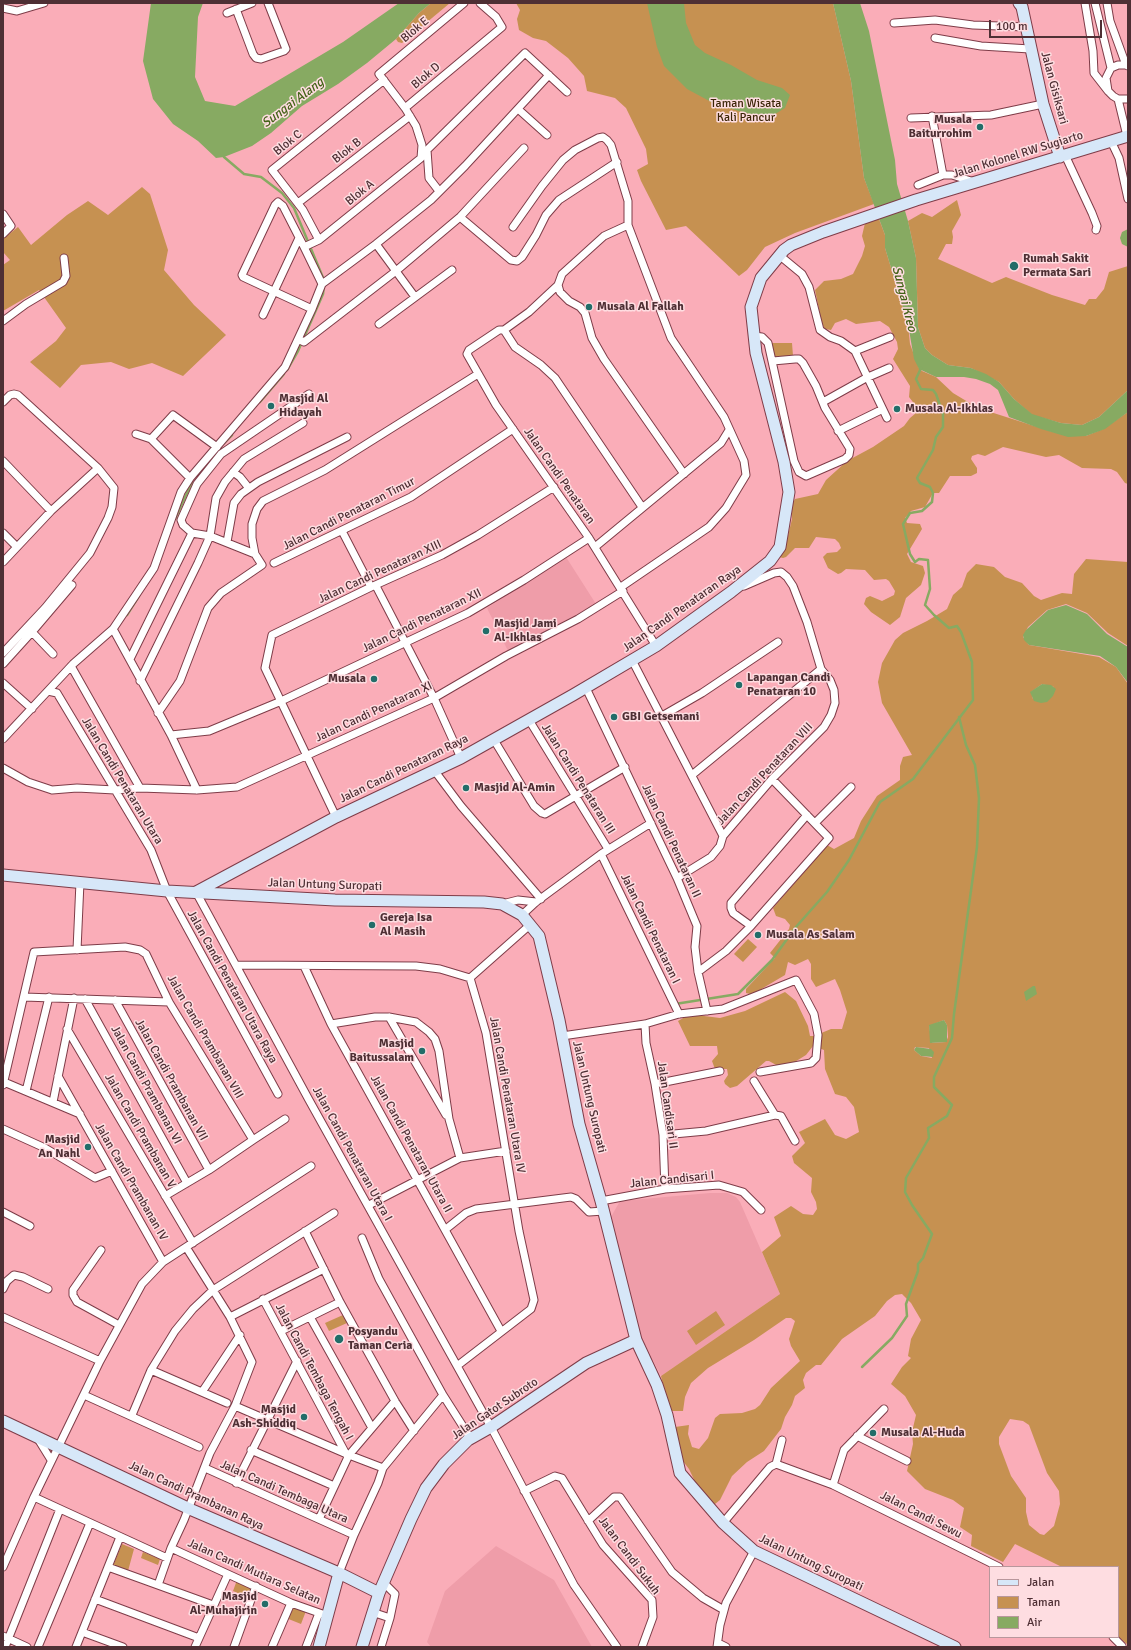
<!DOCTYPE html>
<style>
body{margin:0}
#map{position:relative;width:1131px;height:1650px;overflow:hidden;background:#faadb8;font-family:Signika,sans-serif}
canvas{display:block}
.frame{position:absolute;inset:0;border:4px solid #4e2f34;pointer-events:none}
.legend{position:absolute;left:989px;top:1566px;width:130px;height:72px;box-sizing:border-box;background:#fedde1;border:1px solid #b8979c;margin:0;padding:5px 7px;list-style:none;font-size:12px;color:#4e2f34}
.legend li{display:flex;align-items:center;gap:8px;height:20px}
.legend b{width:20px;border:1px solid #b8979c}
.scale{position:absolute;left:989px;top:20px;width:113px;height:18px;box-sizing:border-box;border:2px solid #4e2f34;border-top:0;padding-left:5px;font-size:12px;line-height:14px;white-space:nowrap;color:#4e2f34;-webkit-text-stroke:3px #fedde1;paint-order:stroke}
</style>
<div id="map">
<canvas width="1131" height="1650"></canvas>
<div class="frame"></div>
<ul class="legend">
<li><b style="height:5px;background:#d7e7f8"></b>Jalan</li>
<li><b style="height:11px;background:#c69151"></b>Taman</li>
<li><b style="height:11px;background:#87aa62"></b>Air</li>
</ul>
<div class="scale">100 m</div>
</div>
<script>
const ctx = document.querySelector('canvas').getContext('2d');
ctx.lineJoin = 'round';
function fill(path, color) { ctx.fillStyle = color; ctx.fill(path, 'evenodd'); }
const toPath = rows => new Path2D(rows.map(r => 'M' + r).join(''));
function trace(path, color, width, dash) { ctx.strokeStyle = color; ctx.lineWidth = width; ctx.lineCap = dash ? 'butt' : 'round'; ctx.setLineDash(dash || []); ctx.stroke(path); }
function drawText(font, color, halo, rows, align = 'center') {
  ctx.font = font + ' Signika,sans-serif'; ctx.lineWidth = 3; ctx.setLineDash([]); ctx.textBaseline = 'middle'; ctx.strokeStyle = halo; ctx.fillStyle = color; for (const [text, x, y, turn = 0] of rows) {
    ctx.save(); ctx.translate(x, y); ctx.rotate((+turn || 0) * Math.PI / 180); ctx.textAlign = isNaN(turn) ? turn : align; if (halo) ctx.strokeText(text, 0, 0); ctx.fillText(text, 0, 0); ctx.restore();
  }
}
const built = toPath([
 [566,557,596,604,552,630,508,651,487,608],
 [710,1193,727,1193,736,1197,740,1202,780,1294,661,1376,634,1323,611,1217,620,1201],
 [496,1546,554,1580,592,1647,431,1647,427,1642,445,1591]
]);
const green = toPath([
 [431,3,450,3,402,43,398,42,396,39,419,13],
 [516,3,833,3,851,81,864,178,874,204,795,233,765,247,747,270,739,276,686,226,666,230,641,181,637,170,648,164,646,149,626,108,615,98,587,91,584,76,568,58,546,41,533,38,519,30,517,19,520,10],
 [142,187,150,194,168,250,164,270,194,305,226,335,183,376,152,363,129,369,111,362,81,365,60,388,30,362,56,341,66,328,39,290,3,311,3,265,10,260,3,252,3,239,18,227,31,245,67,215,88,201,108,215],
 [957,200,961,215,952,231,953,237,952,244,946,244,938,259,992,283,1006,277,1052,295,1085,305,1089,299,1096,299,1104,289,1109,272,1128,266,1128,390,1099,417,1082,425,1061,423,1032,415,1014,399,999,382,971,368,948,365,932,355,925,348,918,327,916,258,908,221,922,213,932,217],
 [879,219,885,235,885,248,908,324,910,344,919,368,922,371,936,377,953,393,978,408,1053,432,1086,436,1103,429,1128,412,1128,484,1125,483,1117,472,1111,469,1082,468,1059,455,1046,457,1003,447,985,456,978,454,972,456,971,459,977,468,977,473,971,476,950,476,939,493,933,493,925,507,911,511,905,518,907,523,920,524,922,529,907,554,911,562,923,566,925,573,921,585,906,598,900,617,890,625,871,612,864,604,866,598,870,596,882,601,894,595,895,591,889,581,886,579,874,580,865,570,846,569,841,573,838,574,828,568,823,557,827,553,837,552,841,548,839,543,835,539,816,537,809,548,795,548,786,557,783,558,779,557,786,544,792,519,791,506,795,499,818,494,826,480,847,461,873,447,904,426,910,418,916,413,916,406,909,397,910,386,893,359,898,349,897,342,889,327,880,321,856,324,846,319,835,323,831,330,825,329,822,324,815,290,824,281,841,279,853,274,862,256,865,246,862,236,865,223],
 [770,343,792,343,793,356,774,357],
 [1086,559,1128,562,1128,646,1108,633,1087,613,1066,604,1047,610,1028,627,1023,637,1029,645,1099,657,1116,667,1128,684,1128,1645,1118,1636,1118,1567,1062,1567,1015,1544,1003,1562,971,1546,972,1535,960,1527,964,1508,953,1500,925,1489,907,1471,913,1444,912,1432,916,1415,905,1396,891,1384,902,1367,911,1358,908,1356,911,1339,921,1320,911,1303,902,1294,895,1295,887,1301,875,1316,842,1339,821,1365,816,1365,806,1373,803,1380,805,1388,795,1396,792,1405,785,1417,781,1429,764,1451,747,1462,732,1476,720,1500,715,1504,711,1503,699,1490,689,1469,679,1456,675,1427,689,1425,688,1434,692,1447,699,1449,708,1438,715,1418,720,1414,742,1413,755,1409,760,1405,771,1388,800,1361,791,1346,789,1339,795,1321,791,1318,786,1318,754,1340,708,1368,691,1383,685,1397,683,1411,669,1411,661,1376,780,1294,762,1252,781,1236,774,1217,791,1206,803,1214,813,1215,817,1209,816,1202,811,1192,812,1178,794,1163,792,1156,805,1143,799,1132,825,1119,835,1135,846,1139,859,1132,854,1107,846,1097,835,1094,825,1069,824,1050,813,1046,806,1055,793,1063,778,1066,769,1061,766,1061,737,1086,730,1088,725,1084,724,1081,728,1075,727,1069,715,1069,712,1061,718,1054,717,1046,690,1046,678,1021,685,1017,696,1015,720,1018,745,1011,785,992,796,1001,808,1026,810,1036,814,1036,831,1029,842,1029,847,1012,840,990,835,979,816,987,811,979,811,964,808,959,795,965,788,962,785,975,758,991,750,994,746,993,746,989,775,958,770,953,789,929,790,925,785,919,776,916,773,908,827,845,834,849,854,838,861,821,877,796,900,780,900,766,903,757,912,755,882,703,878,682,882,663,895,640,903,633,927,621,947,609,953,595,962,587,967,573,976,564,994,567,1005,577,1022,583,1034,596,1041,600,1062,593,1072,594,1074,574],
 [1042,684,1054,687,1033,699,1031,692],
 [944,1020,947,1025,948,1037,946,1042,932,1043,929,1026],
 [915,1047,929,1048,932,1058,921,1056,914,1050],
 [1010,1419,1023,1421,1029,1425,1047,1473,1059,1491,1060,1504,1054,1526,1044,1535,1040,1534,1029,1525,1026,1512,1026,1498,1011,1476,999,1444,999,1437],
 [748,939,757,947,743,962,734,954],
 [716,1311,725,1325,696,1345,687,1331],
 [343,1315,347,1323,329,1331,325,1323],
 [122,1544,134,1549,128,1571,113,1566],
 [143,1552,160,1559,158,1565,141,1558],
 [237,1580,254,1586,250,1598,233,1591],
 [291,1605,306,1611,301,1624,286,1618]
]);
const water = toPath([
 [151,3,203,3,198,17,195,77,205,101,235,106,343,42,399,3,431,3,419,13,396,39,367,63,338,84,302,106,271,133,252,146,224,157,216,158,198,141,173,124,153,99,143,61],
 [647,3,684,3,686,23,695,45,705,53,731,65,757,80,782,88,790,95,785,108,767,119,715,104,687,89,664,66,657,47],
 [833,3,860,3,869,31,895,160,897,184,908,221,916,258,918,327,925,348,932,355,948,365,971,368,986,374,999,382,1014,399,1032,414,1061,423,1082,425,1099,417,1128,390,1128,412,1105,429,1086,436,1068,437,1041,429,1009,417,998,390,990,384,976,379,964,377,936,377,919,369,914,359,908,324,885,248,885,235,864,178,851,81],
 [1128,229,1128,247,1122,244,1120,238,1122,232],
 [1066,605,1087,614,1107,634,1128,647,1128,683,1116,667,1100,656,1029,645,1024,640,1023,635,1026,630,1039,618,1048,610],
 [1042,684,1051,685,1056,689,1053,696,1047,702,1041,703,1034,701,1030,692],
 [1033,986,1035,986,1037,994,1026,1001,1024,992],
 [944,1020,947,1025,947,1042,930,1043,929,1025],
 [916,1047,931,1049,934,1052,933,1057,921,1056,914,1050]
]);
const stream = toPath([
 [224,157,244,174,261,177,282,193,294,208,324,280],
 [287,370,298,351,323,294,324,285],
 [260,402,284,374],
 [224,443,232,435],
 [175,519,192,482],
 [127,615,139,596],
 [675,1004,738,994,772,960,795,928,827,892,849,860,880,802,913,779,973,700,972,662,961,632,957,626,949,628,934,615,925,605,930,589,928,560,919,559,915,562,910,554,903,524,910,513,922,511,932,502,933,493,930,487,920,483,917,478,933,450,936,437,943,427,943,414,936,394,933,390,921,389,916,379,921,368],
 [862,1367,892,1338,907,1316,906,1304,918,1271,918,1264,923,1258,932,1234,912,1205,905,1192,906,1178,929,1138,928,1128,947,1116,952,1105,934,1087,934,1077,952,1038,954,1014,977,847,979,798,975,765,966,745,959,717]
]);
const street = toPath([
 [1085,3,1093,51,1094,73,1108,91],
 [1095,3,1111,68],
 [1107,3,1110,21,1126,65,1128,66],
 [3,8,17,11,44,3],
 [236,9,253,54,256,58,261,59,284,51,286,49,268,3],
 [227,13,252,3],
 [894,23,935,20,973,25,1026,27],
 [935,38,981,46,1030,49],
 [1126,65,1118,65,1111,68,1106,78,1108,91,1113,96,1118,99,1128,99],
 [1118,99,1127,136],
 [405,108,379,74,464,3],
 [518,109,547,135],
 [932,116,943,175],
 [911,118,991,115,1043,104],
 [1111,141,1119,158,1128,199],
 [1065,155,1092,213,1097,226,1096,230],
 [918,185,943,175,952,175,974,182],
 [439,191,429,178,427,150,525,53,567,92],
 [298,203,410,116],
 [3,214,11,226,3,234],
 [460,217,511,260,517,261,522,257,536,235,546,215,559,200,617,162],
 [628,225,604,236,562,274,558,285,529,312,504,330,499,330,469,350,467,354,496,405,589,538,656,646],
 [513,227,542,186,563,160,575,150,598,138,603,137,607,140,611,145,628,201,628,225,671,338,724,417,744,461,746,475,726,508,709,527,621,587],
 [319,240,303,210,272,170,384,80],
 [376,244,415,297],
 [304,247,319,240,421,158,422,145,416,126,405,108,502,27,496,17,480,3],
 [779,255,802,274,809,287,820,330,830,337,841,341,855,351,887,418],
 [322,284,376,244,431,200,465,166,549,75],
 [558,285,560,292,569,301,580,307,585,313,592,338,604,359,684,474],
 [263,315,299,238],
 [3,321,26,304,63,282,66,276,64,258],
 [379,324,452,270],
 [504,330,515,347,541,365,555,378,642,507],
 [753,336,762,337,768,343,794,461,799,472,806,476,845,459,849,455,850,449,825,408,816,386,803,363,799,359,795,359,773,361],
 [298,339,304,342,396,271,460,217,524,148],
 [855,351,890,337],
 [3,402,10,395,14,394,18,395,98,468,114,488,112,507,108,518,90,553,45,608,3,653],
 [823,402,866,378,889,368],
 [838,431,881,410],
 [136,434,151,439,190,478],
 [151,439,173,415,217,447],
 [3,461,51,511],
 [233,472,240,477,248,487],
 [342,531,371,587],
 [3,533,16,546],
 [227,542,234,503,241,494,258,482,347,437],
 [595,547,721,443,729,430],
 [255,554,252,538,252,524,257,509,263,501,325,470,478,374],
 [3,562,51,511,98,468],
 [274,563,411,497,513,429],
 [376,586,434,698,461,758],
 [113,629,171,735,197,790],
 [32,632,72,585],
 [130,659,192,533],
 [632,660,723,836],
 [3,664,32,632,53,654],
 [71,666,140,788],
 [140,681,198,563,210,536,216,498,225,482,244,459,303,423],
 [3,683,32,709],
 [586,688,677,878,697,926,695,947,698,972,707,1011],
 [48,691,57,693,151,850,167,891,278,1094],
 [158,713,180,681,208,608,221,593,262,565,255,554,210,536,192,533,183,525,181,520,197,484,221,454,309,394],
 [662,716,702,693,778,642],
 [529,720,608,849],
 [171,735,209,731,279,702,468,613,524,580,589,538],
 [3,739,73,664,113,629,154,568,181,492,190,478,285,367,312,309,322,284,304,247,283,206,278,202,275,205,242,275,243,277,312,309],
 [494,740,534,806,542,813,545,814,625,767],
 [3,768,28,782,52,790,77,788,115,790,140,788,197,790,237,787,434,698,506,656,578,619,623,591],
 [434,770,461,806,541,899],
 [692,775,821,669],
 [336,817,265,668,272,635,371,587,442,555,478,535,554,487],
 [815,823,851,787],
 [601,854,679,1014],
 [677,878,711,857,720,846,723,836,772,779,824,727,831,715,835,703,834,690,830,680,821,669,807,622,793,586,787,577,781,572,774,573,744,586],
 [196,892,309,1100,491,1427,574,1585,617,1647],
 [502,904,518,900,536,902],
 [522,915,536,902,601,854,651,823],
 [751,926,733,913,731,908,731,903,807,815],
 [77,950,80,882],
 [236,965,416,966,440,969,470,978],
 [304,966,331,1024,501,1331],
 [698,972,726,951,751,926,829,838,772,779],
 [470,978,531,924],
 [24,997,169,1002],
 [85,999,187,1183],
 [115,1000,209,1170],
 [389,1017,446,1115],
 [331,1024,375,1017,389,1017,416,1022,429,1032,435,1039,439,1051,449,1119,460,1158],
 [645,1024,646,1043,655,1084,663,1135,665,1189],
 [67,1029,193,1243],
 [562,1036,645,1024,679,1014,723,1009,796,980,814,1014,818,1035,816,1058,811,1063,760,1072],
 [58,1076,163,1262],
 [754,1081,775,1115],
 [4,1082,80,1114],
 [655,1084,720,1071],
 [3,1085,34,952,125,947,140,950,146,954,169,1002,253,1140,209,1170,165,1196],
 [26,1091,49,997],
 [53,1102,74,998],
 [3,1129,45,1148,95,1178,112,1171],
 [663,1135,706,1131,775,1115,781,1116,795,1141],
 [253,1140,285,1119],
 [601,1201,665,1189,719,1185,743,1192,761,1210],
 [369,1205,460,1158,506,1151],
 [3,1212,30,1226],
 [446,1229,466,1213,476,1209,571,1197,576,1199,589,1212,604,1211],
 [305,1231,340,1302,395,1401,414,1431],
 [362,1238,379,1279,443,1395,471,1439],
 [101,1250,73,1290,73,1295,77,1302,119,1325],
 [3,1289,7,1281,14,1275,23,1277,48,1289],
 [263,1299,346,1454],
 [3,1317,100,1361],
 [230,1317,324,1269],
 [310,1317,372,1428],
 [281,1331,340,1302],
 [457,1366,531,1309,534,1300,519,1231,486,1033,470,978],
 [151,1370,227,1403],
 [202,1392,240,1335],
 [84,1395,199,1447],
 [235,1406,349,1455,383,1468],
 [132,1415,151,1370,175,1331,193,1309,213,1290,334,1213],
 [857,1436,907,1461],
 [38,1439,51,1460],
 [251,1450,334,1486],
 [776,1464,782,1440],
 [205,1468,354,1535],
 [236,1483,297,1361],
 [833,1485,844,1450,884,1409],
 [524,1491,555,1476,562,1478,603,1545,652,1600,653,1617,642,1647],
 [34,1497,167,1558],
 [319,1519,349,1455,395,1401],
 [588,1521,614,1497,620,1497,672,1572,703,1598,724,1610],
 [723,1523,770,1467,776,1464,833,1485,999,1567],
 [171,1548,291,1603,328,1616],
 [3,1567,34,1497,100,1361,142,1284,163,1262,311,1166],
 [108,1567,213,1605],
 [339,1573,354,1535,378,1483,383,1468,443,1395],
 [158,1585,171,1548,184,1520,210,1453,235,1406,252,1362,230,1317,186,1247],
 [95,1599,199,1638],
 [372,1612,390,1618],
 [82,1632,123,1647],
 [3,1636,27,1647],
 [1113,1637,1122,1646],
 [718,1643,726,1647],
 [5,1647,60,1509],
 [38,1647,90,1523],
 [76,1647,120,1537],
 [195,1647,228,1574],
 [234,1647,256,1586],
 [272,1647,291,1603],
 [306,1647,319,1613],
 [381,1647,390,1618,395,1594,383,1582],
 [717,1647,720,1625,726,1603,754,1551]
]);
const secondary = toPath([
 [1019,3,1022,7,1043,104,1060,157],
 [3,875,167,891,335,900,484,902,502,904,522,915,539,936,559,1020,579,1124,601,1201,636,1340,657,1385,667,1415,680,1473,723,1523,754,1551,955,1647],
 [196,892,336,817,461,758,573,695,656,646,731,592,770,561,780,547,789,492,784,462,756,353,751,307,761,278,784,250,791,245,823,232,916,200,1128,136],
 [3,1421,192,1510,339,1573,379,1593],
 [319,1647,339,1573],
 [362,1647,379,1593,411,1519,426,1488,444,1464,468,1440,491,1427,586,1363,636,1340]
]);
const markers = [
 [980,127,4,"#226d69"],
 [1014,266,5,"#226d69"],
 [589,307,4,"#226d69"],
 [271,406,4,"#226d69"],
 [897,409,4,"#226d69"],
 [486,631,4,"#226d69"],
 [374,679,4,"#226d69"],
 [739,685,4,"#226d69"],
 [614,717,4,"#226d69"],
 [466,788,4,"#226d69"],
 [372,925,4,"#226d69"],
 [758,935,4,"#226d69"],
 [422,1051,4,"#226d69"],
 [88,1147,4,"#226d69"],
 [339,1339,5,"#226d69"],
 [304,1417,4,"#226d69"],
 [873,1433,4,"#226d69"],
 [265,1604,4,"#226d69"]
];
const streetNames = [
 ["Blok E",415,30,-40],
 ["Blok D",426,76,-40],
 ["Jalan Gisiksari",1054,88,75],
 ["Blok C",288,143,-39],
 ["Blok B",347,151,-38],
 ["Jalan Kolonel RW Sugiarto",1018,155,-17],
 ["Blok A",360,193,-39],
 ["Jalan Candi Penataran",559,476,55],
 ["Jalan Candi Penataran Timur",349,514,-27],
 ["Jalan Candi Penataran XIII",380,572,-25],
 ["Jalan Candi Penataran Raya",682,609,-35],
 ["Jalan Candi Penataran XII",422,621,-26],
 ["Jalan Candi Penataran XI",374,712,-25],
 ["Jalan Candi Penataran Raya",404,769,-26],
 ["Jalan Candi Penataran VIII",765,774,-47],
 ["Jalan Candi Penataran III",578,779,58],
 ["Jalan Candi Penataran Utara",122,781,59],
 ["Jalan Candi Penataran II",671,841,65],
 ["Jalan Untung Suropati",325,885,2],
 ["Jalan Candi Penataran I",650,929,64],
 ["Jalan Candi Penataran Utara Raya",232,987,61],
 ["Jalan Candi Prambanan VIII",205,1037,60],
 ["Jalan Candi Prambanan VII",171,1080,61],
 ["Jalan Candi Prambanan VI",146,1085,61],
 ["Jalan Candi Penataran Utara IV",507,1095,80],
 ["Jalan Untung Suropati",589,1097,77],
 ["Jalan Candisari II",667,1105,82],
 ["Jalan Candi Prambanan V",140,1131,60],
 ["Jalan Candi Penataran Utara II",411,1144,61],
 ["Jalan Candi Penataran Utara I",352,1154,61],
 ["Jalan Candisari I",672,1180,-6],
 ["Jalan Candi Prambanan IV",131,1182,60],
 ["Jalan Candi Tembaga Tengah I",314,1372,62],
 ["Jalan Gatot Subroto",495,1409,-34],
 ["Jalan Candi Tembaga Utara",284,1492,24],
 ["Jalan Candi Prambanan Raya",196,1496,25],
 ["Jalan Candi Sewu",921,1515,27],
 ["Jalan Candi Sukuh",629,1556,53],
 ["Jalan Untung Suropati",811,1563,26],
 ["Jalan Candi Mutiara Selatan",254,1572,24]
];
const parkNames = [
 ["Taman Wisata",746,104],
 ["Kali Pancur",746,118]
];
const poiNames = [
 ["Musala",972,120,"right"],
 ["Baiturrohim",972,134,"right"],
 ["Rumah Sakit",1023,259],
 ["Permata Sari",1023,273],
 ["Musala Al Fallah",597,307],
 ["Masjid Al",279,399],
 ["Hidayah",279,413],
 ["Musala Al-Ikhlas",905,409],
 ["Masjid Jami",494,624],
 ["Al-Ikhlas",494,638],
 ["Lapangan Candi",747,678],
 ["Penataran 10",747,692],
 ["Musala",366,679,"right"],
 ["GBI Getsemani",622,717],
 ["Masjid Al-Amin",474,788],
 ["Gereja Isa",380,918],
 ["Al Masih",380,932],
 ["Musala As Salam",766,935],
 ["Masjid",414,1044,"right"],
 ["Baitussalam",414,1058,"right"],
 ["Masjid",80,1140,"right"],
 ["An Nahl",80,1154,"right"],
 ["Posyandu",348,1332],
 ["Taman Ceria",348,1346],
 ["Masjid",296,1410,"right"],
 ["Ash-Shiddiq",296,1424,"right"],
 ["Musala Al-Huda",881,1433],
 ["Masjid",257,1597,"right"],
 ["Al-Muhajirin",257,1611,"right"]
];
const waterNames = [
 ["Sungai Alang",293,103,-37],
 ["Sungai Kreo",904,299,76]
];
fill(built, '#ef9da9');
fill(green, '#c69151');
fill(water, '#87aa62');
trace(stream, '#87aa62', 2.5);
trace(street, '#7e3c48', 9);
trace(secondary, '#7e3c48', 13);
trace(street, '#fff', 7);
trace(secondary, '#d7e7f8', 11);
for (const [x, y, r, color] of markers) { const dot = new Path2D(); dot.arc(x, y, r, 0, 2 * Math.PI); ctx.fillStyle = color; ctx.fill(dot); trace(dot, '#fedde1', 1.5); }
drawText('12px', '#4e2f34', '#fedde1', streetNames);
drawText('12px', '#3c2608', '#fedde1', parkNames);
drawText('bold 12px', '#4e2f34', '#fedde1', poiNames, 'left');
drawText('italic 13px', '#436217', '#fedde1', waterNames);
</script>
